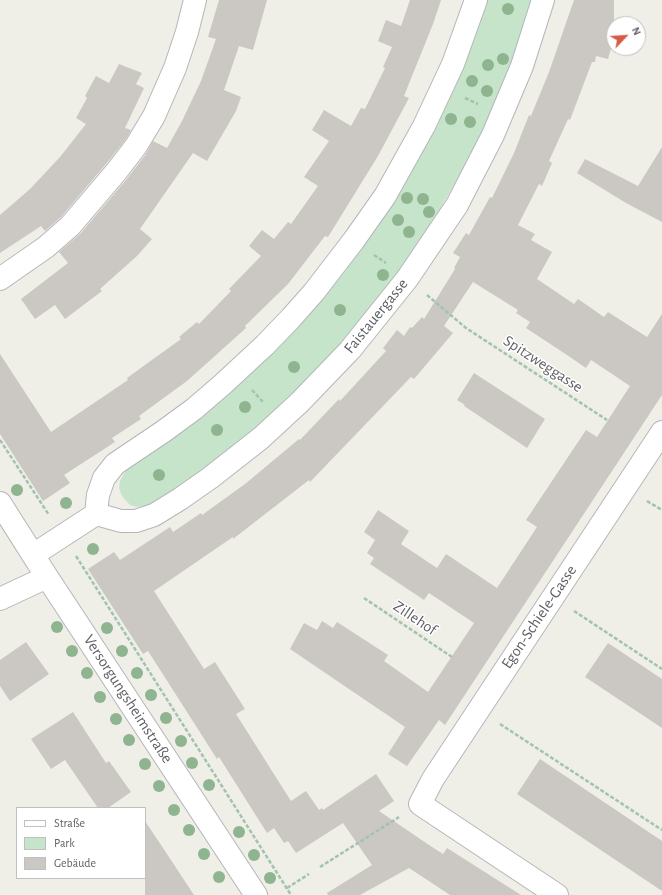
<!DOCTYPE html>
<meta charset="utf-8">
<style>
body{margin:0}
#map{position:relative;width:662px;height:895px;overflow:hidden;background:#efeee7;font-family:"Alegreya Sans",sans-serif}
canvas{display:block}
.legend{position:absolute;left:16px;top:807px;width:130px;height:72px;box-sizing:border-box;background:#fff;border:1px solid #bfc0c2;margin:0;padding:5px 7px;list-style:none;font-size:12px;color:#5f6166}
.legend li{display:flex;align-items:center;gap:8px;height:20px}
.legend b{width:20px;border:1px solid #bfc0c2}
.north{position:absolute;left:606px;top:16px;width:40px;height:40px;box-sizing:border-box;background:#fff;border:1px solid #bfc0c2;border-radius:50%;rotate:65deg;font-size:11px;font-weight:700;line-height:16px;text-align:center;color:#5f6166}
.north::after{content:'';display:block;margin:auto;width:14px;height:18px;background:#d85b44;clip-path:polygon(50% 0,100% 100%,50% 72%,0 100%)}
</style>
<div id="map">
<canvas width="662" height="895"></canvas>
<ul class="legend">
<li><b style="height:5px;background:#fff"></b>Straße</li>
<li><b style="height:11px;background:#c6e4c9"></b>Park</li>
<li><b style="height:11px;background:#cbc8c4"></b>Gebäude</li>
</ul>
<div class="north">N</div>
</div>
<script>
const ctx = document.querySelector('canvas').getContext('2d');
ctx.lineJoin = 'round';
function fill(path, color) { ctx.fillStyle = color; ctx.fill(path, 'evenodd'); }
const toPath = rows => new Path2D(rows.map(r => 'M' + r).join(''));
function trace(path, color, width, dash) { ctx.strokeStyle = color; ctx.lineWidth = width; ctx.lineCap = dash ? 'butt' : 'round'; ctx.setLineDash(dash || []); ctx.stroke(path); }
function drawText(font, color, halo, rows, align = 'center') {
  ctx.font = font + ' "Alegreya Sans",sans-serif'; ctx.lineWidth = 3; ctx.setLineDash([]); ctx.textBaseline = 'middle'; ctx.strokeStyle = halo; ctx.fillStyle = color; for (const [text, x, y, turn = 0] of rows) {
    ctx.save(); ctx.translate(x, y); ctx.rotate((+turn || 0) * Math.PI / 180); ctx.textAlign = isNaN(turn) ? turn : align; if (halo) ctx.strokeText(text, 0, 0); ctx.fillText(text, 0, 0); ctx.restore();
  }
}
const green = toPath([
 [487,0,534,0,517,50,499,95,473,152,437,214,393,281,351,334,304,383,246,436,165,498,146,506,137,507,130,505,122,496,119,488,120,481,124,473,131,466,167,442,279,346,315,308,346,270,379,222,416,164,445,107,470,50]
]);
const building = toPath([
 [219,0,267,0,253,50,239,46,224,90,241,97,236,111,207,161,193,153,140,229,152,239,137,256,100,289,102,291,65,319,55,305,35,319,21,299,68,263,59,252,80,234,126,180,146,154,153,141,167,148,182,121,201,81,216,39,208,37],
 [410,0,441,0,433,24,404,96,409,98,378,156,328,237,325,236,288,284,245,326,246,328,187,381,139,416,141,419,112,438,115,442,64,475,70,483,43,501,0,434,0,354,51,432,128,380,127,378,181,339,179,337,197,322,199,324,231,291,229,289,261,256,249,246,262,230,274,239,288,222,291,224,318,186,304,177,329,141,312,130,324,110,351,126,361,108,365,109,385,68,383,67,392,47,378,41,386,20,401,26],
 [574,0,614,0,614,38,608,59,596,56,595,62,592,62,570,120,568,119,549,161,552,163,542,186,539,184,518,225,535,234,531,240,552,252,537,279,574,304,578,299,604,317,608,312,647,337,662,314,662,395,445,725,439,720,407,766,388,754,405,727,290,649,304,623,317,630,322,621,333,628,337,622,388,655,384,661,428,692,474,623,429,593,424,600,370,564,374,558,367,553,375,540,364,532,378,510,409,531,401,544,437,568,446,554,497,588,537,527,526,520,586,430,597,437,630,386,591,360,586,368,567,355,526,328,530,322,516,313,518,310,473,282,444,326,453,333,414,379,411,377,310,482,309,480,233,539,233,537,154,591,204,669,215,662,245,709,236,714,291,801,306,791,319,810,322,808,323,810,376,774,394,801,379,811,429,845,443,854,447,848,521,895,450,895,409,868,360,895,328,895,327,893,372,865,343,823,296,853,288,841,284,843,274,828,267,833,219,757,217,759,148,651,143,654,88,569,114,552,120,560,170,527,173,532,201,513,202,515,245,484,299,439,300,440,339,399,340,401,386,351,383,348,397,330,404,336,410,327,412,328,422,317,424,319,455,269,454,268,460,257,453,253,466,233,469,235,490,197,492,198,514,153,529,115,531,116,549,72],
 [119,64,142,73,136,84,144,88,125,128,131,130,126,139,106,164,61,217,45,231,41,226,0,253,0,215,30,189,60,157,86,124,76,118,87,98,85,96,96,76,109,83],
 [662,147,662,222,626,203,577,173,585,159,638,186],
 [474,373,545,419,527,448,464,406,465,405,457,400],
 [26,642,49,674,10,701,0,686,0,660],
 [608,643,662,679,662,728,585,677],
 [73,712,106,763,109,761,131,792,108,808,98,808,65,760,51,769,31,739],
 [540,759,662,841,662,891,517,794],
 [145,821,165,851,194,895,145,895]
]);
const path = toPath([
 [465,98,478,104],
 [374,255,386,263],
 [427,295,466,328,607,420],
 [252,390,264,403],
 [0,440,49,515],
 [647,501,662,510],
 [76,556,291,895],
 [364,598,452,657],
 [574,611,662,669],
 [500,724,662,830],
 [320,867,399,817],
 [287,888,309,874]
]);
const minor = toPath([
 [0,279,46,247,70,226,116,172,136,146,154,116,175,68,187,32,195,0],
 [0,503,47,577,256,895],
 [96,514,98,495,104,478,115,464,164,431,194,409,223,384,265,345,291,318,314,292,354,240,385,196,424,126,453,64,476,0],
 [33,555,96,514,121,521,136,521,154,515,180,499,210,478,261,438,300,402,350,350,407,279,457,205,493,135,522,66,543,0],
 [0,599,47,577],
 [557,895,420,804,433,779,662,432]
]);
const trees = [
 [508,9],
 [503,59],
 [488,65],
 [472,81],
 [487,91],
 [451,119],
 [470,122],
 [407,198],
 [423,199],
 [429,212],
 [398,220],
 [409,232],
 [383,275],
 [340,310],
 [294,367],
 [245,407],
 [217,430],
 [159,475],
 [17,490],
 [66,503],
 [93,549],
 [57,627],
 [107,628],
 [72,651],
 [122,651],
 [87,673],
 [137,673],
 [151,695],
 [100,697],
 [166,718],
 [116,719],
 [129,740],
 [181,741],
 [192,763],
 [145,764],
 [209,785],
 [159,786],
 [174,810],
 [189,830],
 [239,832],
 [204,854],
 [254,855],
 [219,877],
 [270,878]
];
const streetNames = [
 ["Faistauergasse",376,316,-51],
 ["Spitzweggasse",543,364,33],
 ["Egon-Schiele-Gasse",539,617,-56],
 ["Zillehof",415,618,34],
 ["Versorgungsheimstraße",128,699,57]
];
fill(green, '#c6e4c9');
fill(building, '#cbc8c4');
trace(minor, '#b4b6ba', 24);
trace(path, '#a0c4ad', 2.5, [4, 2]);
trace(minor, '#fff', 22);
ctx.fillStyle = '#8eb490';
for (const [x, y] of trees) { ctx.beginPath(); ctx.arc(x, y, 6, 0, 2 * Math.PI); ctx.fill(); }
drawText('16px', '#5f6166', '#fff', streetNames);
</script>
